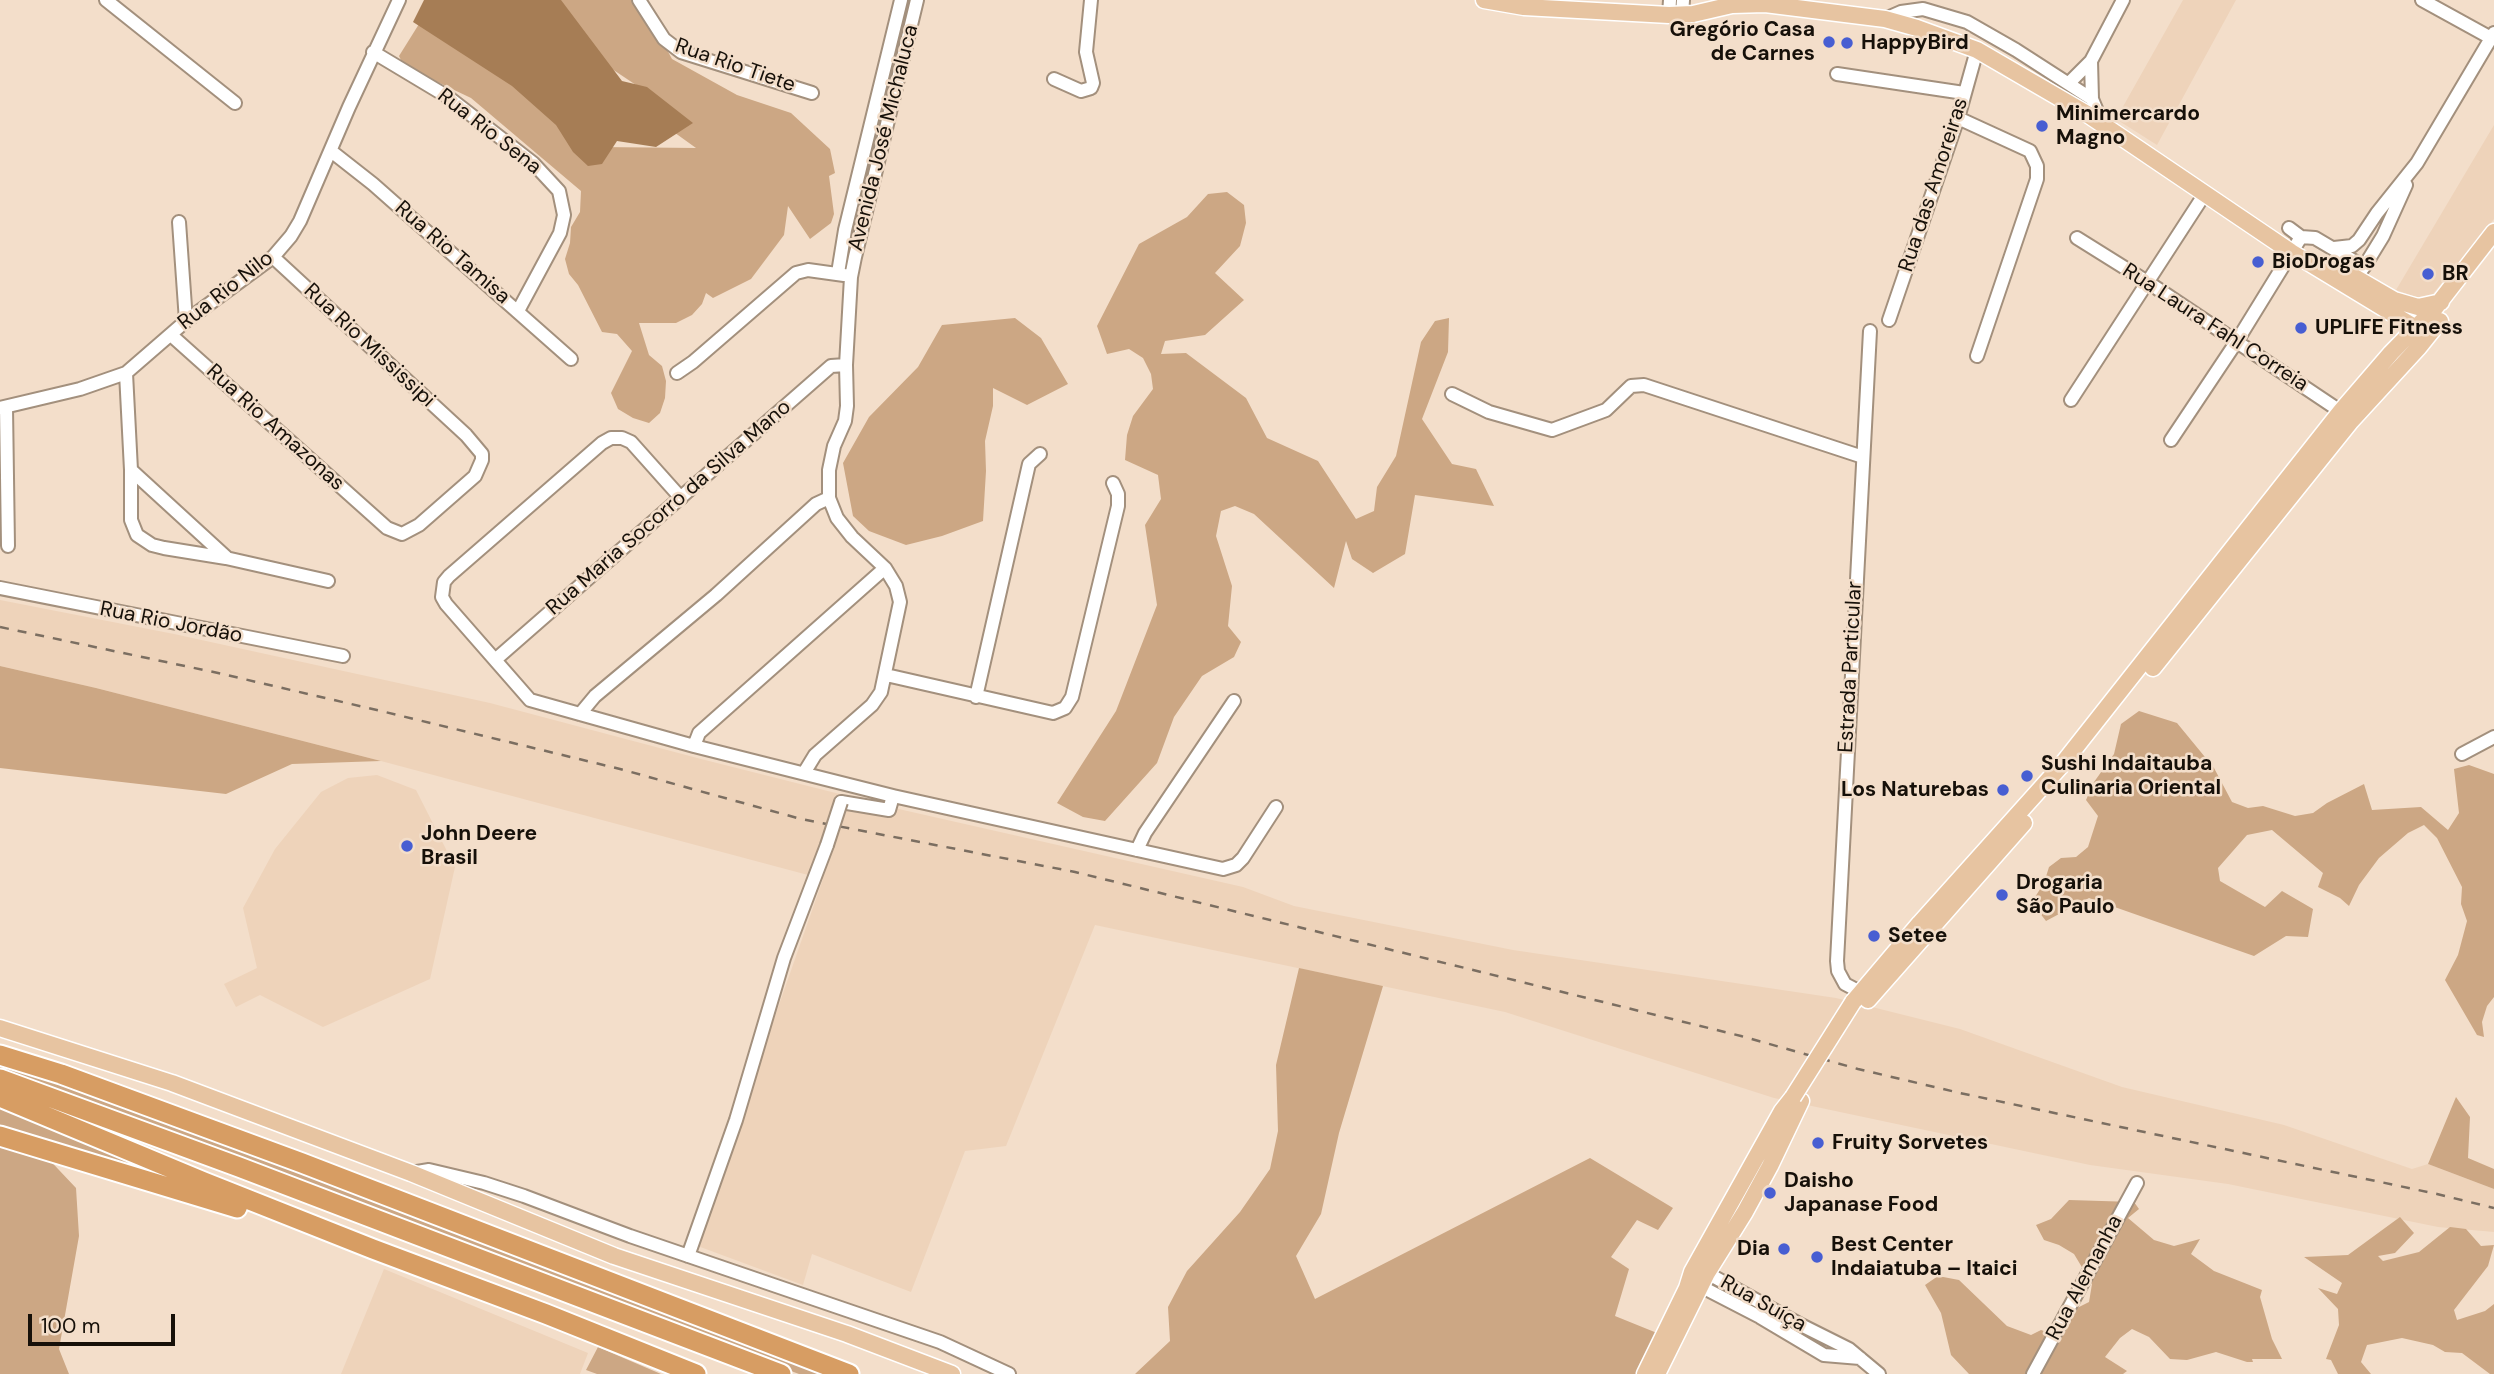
<!DOCTYPE html>
<meta charset="utf-8">
<style>
body{margin:0}
#map{position:relative;width:2494px;height:1374px;overflow:hidden;background:#f3deca;font-family:"DM Sans",sans-serif}
canvas{display:block}
.scale{position:absolute;left:28px;top:1314px;width:147px;height:32px;box-sizing:border-box;border:4px solid #161009;border-top:0;padding-left:9px;font-size:21px;line-height:24px;white-space:nowrap;color:#161009;-webkit-text-stroke:5px #f3deca;paint-order:stroke}
</style>
<div id="map">
<canvas width="2494" height="1374"></canvas>
<div class="scale">100 m</div>
</div>
<script>
const ctx = document.querySelector('canvas').getContext('2d');
ctx.lineJoin = 'round';
function fill(path, color) { ctx.fillStyle = color; ctx.fill(path, 'evenodd'); }
const toPath = rows => new Path2D(rows.map(r => 'M' + r).join(''));
function trace(path, color, width, dash) { ctx.strokeStyle = color; ctx.lineWidth = width; ctx.lineCap = dash ? 'butt' : 'round'; ctx.setLineDash(dash || []); ctx.stroke(path); }
function drawText(font, color, halo, rows, align = 'center') {
  ctx.font = font + ' "DM Sans",sans-serif'; ctx.lineWidth = 5; ctx.setLineDash([]); ctx.textBaseline = 'middle'; ctx.strokeStyle = halo; ctx.fillStyle = color; for (const [text, x, y, turn = 0] of rows) {
    ctx.save(); ctx.translate(x, y); ctx.rotate((+turn || 0) * Math.PI / 180); ctx.textAlign = isNaN(turn) ? turn : align; if (halo) ctx.strokeText(text, 0, 0); ctx.fillText(text, 0, 0); ctx.restore();
  }
}
const built = toPath([
 [2183,0,2236,0,2157,145,2116,119],
 [2494,125,2494,219,2427,301,2396,290],
 [0,600,174,634,490,703,701,759,903,810,1243,887,1294,906,1513,950,1836,998,1960,1029,2122,1087,2284,1125,2412,1169,2428,1164,2494,1189,2494,1232,2438,1227,2228,1184,2090,1165,1774,1098,1505,1012,1095,925,1006,1146,965,1151,911,1292,812,1254,803,1285,695,1245,823,879,381,761,96,688,0,666],
 [377,775,416,790,455,867,430,979,323,1027,260,995,236,1007,224,984,257,968,243,908,275,849,321,792,348,778],
 [384,1269,588,1353,580,1374,341,1374]
]);
const green = toPath([
 [560,0,634,0,646,11,672,59,737,95,791,113,830,149,835,173,829,176,834,214,831,223,810,239,788,206,784,235,751,279,713,298,706,293,702,304,692,315,676,323,639,323,649,355,662,366,666,381,665,398,660,413,649,423,633,418,618,409,611,393,632,351,617,334,602,332,578,285,569,274,565,259,570,243,571,227,580,212,581,191,471,98,404,66,399,56,419,24,470,29,598,147,696,148,671,130,660,101,609,67],
 [1227,192,1244,205,1246,223,1240,246,1215,273,1244,300,1205,335,1165,341,1161,354,1186,353,1246,398,1267,438,1318,461,1356,519,1374,511,1377,487,1396,456,1421,342,1435,321,1449,318,1448,352,1422,419,1452,464,1476,469,1494,506,1415,495,1405,554,1373,573,1352,559,1346,541,1334,588,1254,514,1235,506,1221,511,1216,536,1232,586,1228,626,1241,642,1234,657,1202,676,1174,717,1157,763,1105,821,1083,817,1057,803,1116,711,1157,605,1145,525,1161,499,1158,475,1125,460,1127,435,1133,416,1153,389,1151,374,1143,358,1129,349,1107,354,1097,326,1139,244,1187,217,1208,194],
 [1015,318,1041,338,1068,384,1027,405,993,388,993,406,985,441,986,471,983,521,942,536,906,545,869,531,853,516,843,463,869,417,918,367,942,325],
 [0,666,96,688,381,761,292,764,226,794,0,768],
 [2139,711,2177,723,2214,768,2232,802,2248,808,2263,806,2295,816,2313,813,2327,803,2364,784,2372,810,2421,807,2448,830,2459,813,2454,769,2469,765,2494,774,2494,997,2487,1006,2482,1022,2484,1037,2477,1035,2445,980,2458,955,2467,921,2461,904,2462,887,2437,838,2424,825,2408,833,2379,858,2359,885,2349,906,2340,898,2318,887,2323,873,2272,830,2247,835,2218,868,2220,881,2265,907,2282,891,2313,909,2308,937,2286,936,2254,956,2089,898,2046,921,2039,912,2035,897,2044,883,2049,867,2061,858,2076,857,2088,847,2098,816,2086,800,2094,782,2114,754,2121,724],
 [1299,968,1383,986,1339,1133,1321,1214,1296,1256,1315,1299,1590,1158,1673,1208,1658,1230,1637,1220,1611,1257,1629,1269,1615,1316,1657,1333,1640,1374,1135,1374,1170,1341,1168,1307,1187,1271,1240,1212,1270,1169,1278,1131,1276,1065],
 [0,1059,838,1374,799,1374,0,1073],
 [2456,1097,2470,1117,2468,1158,2494,1169,2494,1189,2428,1164],
 [0,1103,155,1169,132,1168,0,1128],
 [0,1145,42,1152,76,1188,79,1236,59,1349,69,1374,0,1374],
 [2069,1200,2134,1202,2139,1209,2128,1218,2154,1240,2174,1246,2200,1239,2191,1254,2214,1271,2262,1290,2260,1297,2272,1339,2282,1359,2252,1359,2253,1362,2247,1362,2216,1352,2187,1360,2170,1359,2149,1337,2132,1329,2120,1338,2105,1357,2127,1371,2123,1374,1969,1374,1951,1355,1941,1313,1925,1285,1938,1276,1959,1280,2007,1326,2031,1335,2041,1330,2056,1335,2073,1310,2089,1302,2092,1284,2074,1254,2059,1245,2044,1240,2036,1225,2051,1219],
 [2400,1217,2414,1233,2395,1253,2378,1256,2383,1261,2419,1252,2450,1227,2466,1229,2481,1246,2494,1245,2488,1266,2454,1310,2457,1320,2485,1311,2494,1304,2494,1374,2490,1374,2462,1353,2445,1352,2433,1345,2402,1338,2367,1345,2361,1362,2371,1374,2338,1374,2331,1360,2326,1359,2339,1325,2338,1309,2318,1288,2337,1294,2342,1283,2304,1257,2348,1255],
 [598,1347,661,1374,597,1374,586,1370]
]);
const water = toPath([
 [424,0,561,0,622,81,647,87,693,123,656,147,617,141,602,164,588,166,573,152,556,125,512,86,413,22]
]);
const minor = toPath([
 [106,0,235,103],
 [639,0,664,39,681,52,812,93],
 [2422,0,2491,38],
 [1669,15,1670,0],
 [1682,15,1683,0],
 [1885,19,1901,12,1923,9,1967,22,2016,50,2092,99,2103,125],
 [373,52,448,97,533,163,559,191,564,215,560,233,518,311],
 [2091,61,2092,99],
 [1837,74,1964,93],
 [1054,79,1081,91,1091,88,1093,83,1086,52,1091,0],
 [2069,83,2091,61,2123,0],
 [1958,118,2030,151,2037,166,2037,179,1977,356],
 [331,151,373,184,571,359],
 [179,222,186,321],
 [2289,228,2301,237],
 [2301,237,2315,238,2364,267],
 [2077,238,2149,283,2346,415],
 [2334,248,2352,246,2359,240,2377,213,2417,163,2494,33],
 [838,273,845,230,901,0],
 [2355,278,2364,267,2383,236,2406,185],
 [1889,320,1958,118,1977,50],
 [171,335,387,528,402,534,419,525,475,476,482,460,482,454,466,435,273,257],
 [126,373,131,470,131,520,137,535,152,545,164,548,226,558,328,581],
 [677,373,693,362,796,273,808,270,844,275],
 [1452,394,1489,412,1552,430,1606,410,1631,386,1644,385,1863,457],
 [2071,400,2204,195],
 [6,407,8,546],
 [0,408,80,389,126,373,186,321,273,257,291,236,300,221,349,107,399,0],
 [2171,440,2237,341,2301,237],
 [131,470,226,557],
 [681,498,631,442,622,438,611,438,602,443,449,576,444,582,442,597,446,604,530,700,694,746,893,796,1223,869,1236,865,1243,858,1276,807],
 [0,588,343,656],
 [495,660,831,366,846,365],
 [886,675,1053,713,1065,708,1072,697,1118,506,1118,494,1113,483],
 [976,697,1029,464,1040,454],
 [580,714,595,696,716,595,816,504,829,498],
 [694,746,699,733,885,568],
 [2462,754,2494,737],
 [804,773,815,755,872,705,881,692,900,602,896,586,885,568,852,537,837,518,829,498,829,470,834,446,845,421,847,406,846,365,851,277,855,257,917,0],
 [841,802,889,810,893,796],
 [1137,850,1145,833,1234,701],
 [1868,996,1845,984,1838,971,1837,961,1870,331],
 [411,1173,429,1170,484,1183,524,1196,630,1236,940,1342,1009,1374],
 [688,1256,736,1120,784,958,827,845],
 [1707,1273,1803,1326,1849,1349,1879,1374],
 [1700,1286,1760,1317,1824,1355,1860,1358],
 [2033,1374,2137,1183]
]);
const major = toPath([
 [1484,0,1524,7,1669,15,1693,14,1732,5,1765,4,1885,19,1917,28,1977,50,2087,114,2291,252,2416,328,2428,327,2440,321],
 [2344,271,2394,300,2418,307,2441,302],
 [2153,668,2351,421,2419,347,2439,322],
 [1868,1000,2024,823],
 [1853,1002,1920,923,2060,767,2341,411,2391,353,2435,308,2494,232],
 [0,1028,172,1083,411,1173,614,1256,847,1334,952,1374],
 [1645,1374,1687,1288,1692,1272,1782,1111,1793,1097],
 [1657,1374,1707,1273,1745,1212,1770,1166,1801,1101]
]);
const highway = toPath([
 [0,1055,61,1074,302,1163,849,1374],
 [0,1079,239,1167,781,1374],
 [0,1097,204,1182,373,1249,546,1314,696,1374],
 [0,1136,237,1208]
]);
const rail = toPath([
 [0,627,218,673,381,711,620,769,801,819,1075,872,1741,1036,1858,1069,1960,1093,2437,1194,2494,1208]
]);
const minorBridge = toPath([
 [827,845,841,802]
]);
const majorBridge = toPath([
 [1793,1097,1853,1002]
]);
const markers = [
 [1829,42,7,"#475ed2"],
 [1847,43,7,"#475ed2"],
 [2042,126,7,"#475ed2"],
 [2258,262,7,"#475ed2"],
 [2428,274,7,"#475ed2"],
 [2301,328,7,"#475ed2"],
 [2027,776,7,"#475ed2"],
 [2003,790,7,"#475ed2"],
 [407,846,7,"#475ed2"],
 [2002,895,7,"#475ed2"],
 [1874,936,7,"#475ed2"],
 [1818,1143,7,"#475ed2"],
 [1770,1193,7,"#475ed2"],
 [1784,1249,7,"#475ed2"],
 [1817,1257,7,"#475ed2"]
];
const poiNames = [
 ["Gregório Casa",1815,30,"right"],
 ["de Carnes",1815,54,"right"],
 ["HappyBird",1861,43],
 ["Minimercardo",2056,114],
 ["Magno",2056,138],
 ["BioDrogas",2272,262],
 ["BR",2442,274],
 ["UPLIFE Fitness",2315,328],
 ["Sushi Indaitauba",2041,764],
 ["Culinaria Oriental",2041,788],
 ["Los Naturebas",1989,790,"right"],
 ["John Deere",421,834],
 ["Brasil",421,858],
 ["Drogaria",2016,883],
 ["São Paulo",2016,907],
 ["Setee",1888,936],
 ["Fruity Sorvetes",1832,1143],
 ["Daisho",1784,1181],
 ["Japanase Food",1784,1205],
 ["Best Center",1831,1245],
 ["Indaiatuba – Itaici",1831,1269],
 ["Dia",1770,1249,"right"]
];
const streetNames = [
 ["Rua Rio Tiete",735,66,19],
 ["Rua Rio Sena",489,132,38],
 ["Avenida José Michaluca",884,138,-76],
 ["Rua das Amoreiras",1934,185,-72],
 ["Rua Rio Tamisa",452,253,41],
 ["Rua Rio Nilo",226,291,-38],
 ["Rua Laura Fahl Correia",2215,328,33],
 ["Rua Rio Mississipi",369,346,43],
 ["Rua Rio Amazonas",275,428,42],
 ["Rua Maria Socorro da Silva Mano",669,508,-41],
 ["Rua Rio Jordão",171,623,11],
 ["Estrada Particular",1851,667,-87],
 ["Rua Alemanha",2085,1278,-62],
 ["Rua Suíça",1763,1304,29]
];
fill(built, '#eed3ba');
fill(green, '#cca784');
fill(water, '#a67d55');
trace(minor, '#a3907d', 16);
trace(major, '#fff', 19);
trace(highway, '#fff', 23);
trace(minor, '#fff', 12);
trace(major, '#e7c4a1', 16);
trace(highway, '#d79d63', 19);
trace(rail, '#7b6e61', 2.5, [9, 9]);
trace(minorBridge, '#a3907d', 16, []);
trace(majorBridge, '#fff', 19, []);
trace(minorBridge, '#fff', 12);
trace(majorBridge, '#e7c4a1', 16);
for (const [x, y, r, color] of markers) { const dot = new Path2D(); dot.arc(x, y, r, 0, 2 * Math.PI); ctx.fillStyle = color; ctx.fill(dot); trace(dot, '#f3deca', 2.5); }
drawText('bold 21px', '#161009', '#f3deca', poiNames, 'left');
drawText('21px', '#161009', '#f3deca', streetNames);
</script>
